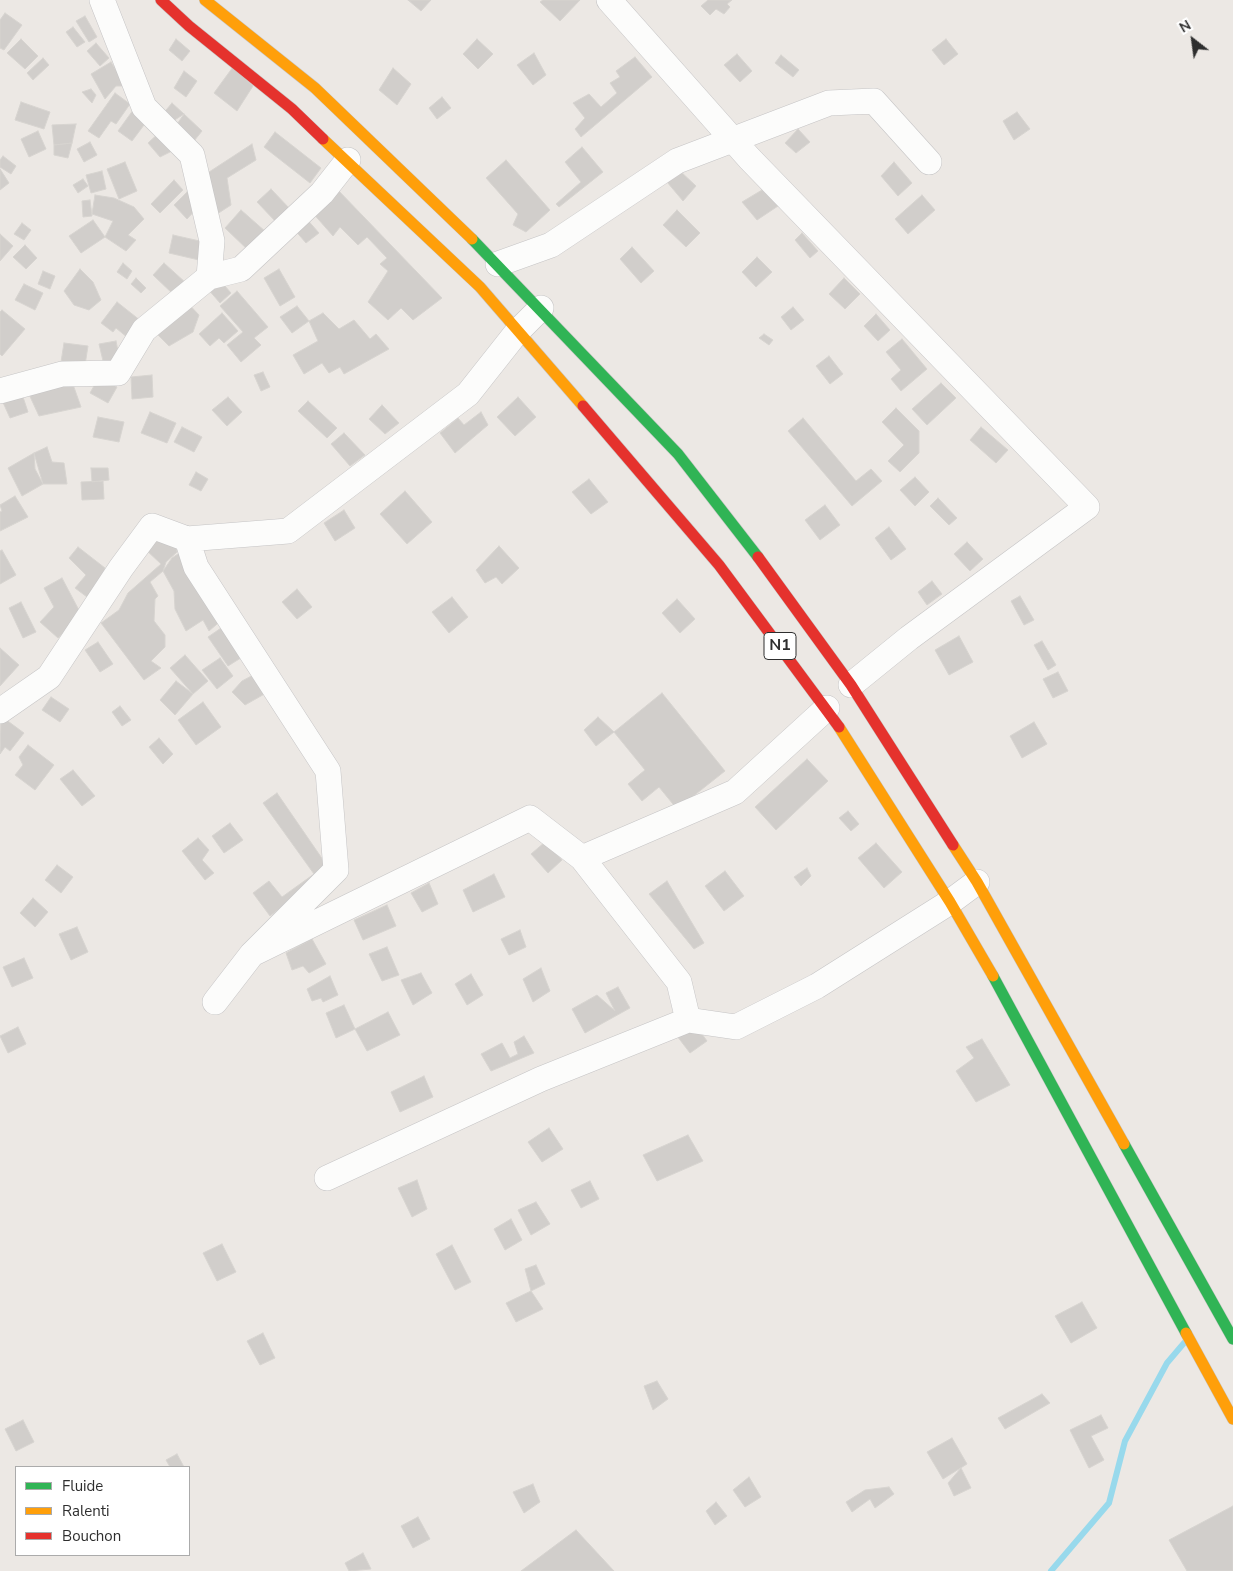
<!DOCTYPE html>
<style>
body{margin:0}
#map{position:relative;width:1233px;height:1571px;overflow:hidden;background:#ece8e4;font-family:"Nunito Sans",sans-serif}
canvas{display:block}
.legend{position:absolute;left:15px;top:1466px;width:175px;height:90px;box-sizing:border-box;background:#fff;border:1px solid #ababab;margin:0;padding:6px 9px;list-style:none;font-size:15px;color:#2e2e2e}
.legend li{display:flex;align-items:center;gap:10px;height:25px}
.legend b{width:25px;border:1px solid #ababab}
.north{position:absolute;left:1168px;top:15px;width:50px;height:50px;-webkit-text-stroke:4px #fff;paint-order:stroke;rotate:330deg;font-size:14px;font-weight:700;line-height:20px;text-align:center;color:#2e2e2e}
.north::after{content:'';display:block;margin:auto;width:18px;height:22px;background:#2e2e2e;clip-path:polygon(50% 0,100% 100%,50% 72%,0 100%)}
</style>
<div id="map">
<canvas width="1233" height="1571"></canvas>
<ul class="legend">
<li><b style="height:6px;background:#30b455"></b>Fluide</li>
<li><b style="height:6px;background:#ff9f0a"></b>Ralenti</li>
<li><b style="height:6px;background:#e5322d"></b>Bouchon</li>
</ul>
<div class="north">N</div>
</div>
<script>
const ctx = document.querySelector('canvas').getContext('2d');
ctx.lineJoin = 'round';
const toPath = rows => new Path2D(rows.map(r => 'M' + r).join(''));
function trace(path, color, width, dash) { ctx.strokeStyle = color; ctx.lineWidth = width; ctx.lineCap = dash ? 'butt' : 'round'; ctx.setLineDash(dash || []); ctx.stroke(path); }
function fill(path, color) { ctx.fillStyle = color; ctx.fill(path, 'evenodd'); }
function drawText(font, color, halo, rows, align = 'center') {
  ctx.font = font + ' "Nunito Sans",sans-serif'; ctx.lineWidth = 4; ctx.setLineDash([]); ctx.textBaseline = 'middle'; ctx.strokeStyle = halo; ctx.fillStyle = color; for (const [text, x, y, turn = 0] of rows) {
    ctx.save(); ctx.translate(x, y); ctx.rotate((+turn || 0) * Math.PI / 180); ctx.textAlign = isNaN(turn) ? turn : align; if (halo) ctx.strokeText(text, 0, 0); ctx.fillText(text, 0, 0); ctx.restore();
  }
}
const stream = toPath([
 [1051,1571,1109,1503,1125,1441,1167,1363,1184,1343]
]);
const building = toPath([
 [408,0,431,0,421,11,408,0],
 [543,0,580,0,560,21,540,2,543,0],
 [708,0,732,0,727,4,730,7,724,14,716,9,710,15,701,6,708,0],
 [5,13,22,25,4,50,0,48,0,20,5,13],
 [85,16,97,37,89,42,76,21,85,16],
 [73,27,85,42,77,47,66,32,73,27],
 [21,39,38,56,25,69,7,53,21,39],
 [176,39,190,51,182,61,169,50,176,39],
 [477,39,493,54,478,69,463,54,477,39],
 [946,39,958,54,944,65,932,50,946,39],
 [96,43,109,58,100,66,87,51,96,43],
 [534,53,546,75,533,85,517,65,534,53],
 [737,54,752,71,740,82,724,65,737,54],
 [781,55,799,70,793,77,775,63,781,55],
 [635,57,652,77,581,137,575,129,585,118,573,103,589,94,601,107,617,93,610,83,620,77,616,71,635,57],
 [43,58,49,65,33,80,27,73,43,58],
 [111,62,126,86,116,86,105,99,91,74,111,62],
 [233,67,253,86,237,111,214,93,233,67],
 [393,68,411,84,397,105,379,90,393,68],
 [184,71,197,81,186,97,174,88,184,71],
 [91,89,96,95,92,103,82,92,91,89],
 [115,93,130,104,116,124,111,121,99,138,88,131,115,93],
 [442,97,451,108,437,119,429,108,442,97],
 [21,102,50,112,44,129,15,120,21,102],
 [172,103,184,114,170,123,161,116,172,103],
 [136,106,150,117,132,141,118,131,136,106],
 [1017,112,1030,129,1014,140,1003,121,1017,112],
 [184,114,202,131,190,146,173,130,184,114],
 [76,124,72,143,54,145,52,125,76,124],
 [798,129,810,142,796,153,785,143,798,129],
 [162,130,178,148,160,157,148,143,162,130],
 [38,131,46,149,29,157,21,139,38,131],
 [275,132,321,168,310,183,264,147,275,132],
 [90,142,97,155,84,162,77,149,90,142],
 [72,143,68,158,54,155,54,145,72,143],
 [252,144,256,160,227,178,231,205,214,216,206,174,252,144],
 [582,147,603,172,559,207,556,204,581,182,565,162,582,147],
 [3,156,16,166,11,174,0,167,0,160,3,156],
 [506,160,550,210,526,232,513,225,518,214,486,178,506,160],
 [125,162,137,191,119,199,107,169,125,162],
 [894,162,912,183,898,196,881,176,894,162],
 [0,169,9,183,0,190,0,169],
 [679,170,696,186,683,201,667,182,679,170],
 [102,171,106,189,91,193,86,175,102,171],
 [83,179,88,186,78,193,73,185,83,179],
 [174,180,183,190,160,213,151,204,174,180],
 [336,188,442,298,413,320,401,308,388,320,368,302,388,271,380,264,387,258,367,237,358,245,340,227,333,236,311,211,336,188],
 [271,189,290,209,276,222,257,202,271,189],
 [762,190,778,206,757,220,742,202,762,190],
 [187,192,200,205,187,219,174,205,187,192],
 [95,195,114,198,134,207,144,219,128,235,136,240,126,251,105,237,113,221,92,214,95,195],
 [922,195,935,210,908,234,895,219,922,195],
 [90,200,92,216,83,217,82,201,90,200],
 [241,210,266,232,249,251,225,228,241,210],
 [677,210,700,233,686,247,663,225,677,210],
 [305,217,319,233,306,243,293,228,305,217],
 [93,220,105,237,81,253,69,236,93,220],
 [22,223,31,230,24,240,14,234,22,223],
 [802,233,818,251,810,258,795,240,802,233],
 [0,234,13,246,0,261,0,234],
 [173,235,204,242,199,260,169,253,173,235],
 [25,245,37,258,26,269,13,257,25,245],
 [632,247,654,271,641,283,620,259,632,247],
 [757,257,772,272,756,287,742,272,757,257],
 [123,263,132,271,127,279,117,272,123,263],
 [164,263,186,283,174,295,153,275,164,263],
 [80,269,93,282,101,300,89,310,74,305,64,291,80,269],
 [279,269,295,297,280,306,264,278,279,269],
 [43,271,55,276,50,289,38,284,43,271],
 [136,278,146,288,141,293,131,284,136,278],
 [218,278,231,293,220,303,207,288,218,278],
 [844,278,860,294,845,309,829,294,844,278],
 [24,284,43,293,35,310,15,300,24,284],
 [237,291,268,327,254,338,261,345,241,362,227,345,243,332,220,306,237,291],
 [183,298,199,315,193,332,169,346,155,332,183,298],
 [117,302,141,321,128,338,116,328,113,332,101,323,117,302],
 [297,306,309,321,292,333,280,317,297,306],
 [793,307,804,320,791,330,781,317,793,307],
 [2,310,25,329,2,356,0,354,0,312,2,310],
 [222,313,238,331,224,343,219,338,210,346,199,334,222,313],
 [323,313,339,329,354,320,370,339,376,334,389,349,344,374,340,367,329,373,322,363,304,374,293,355,318,341,309,321,323,313],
 [876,314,890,330,878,341,864,326,876,314],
 [764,334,773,340,769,345,759,338,764,334],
 [902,339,927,369,901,391,891,379,901,370,886,352,902,339],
 [116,341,120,361,104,365,99,344,116,341],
 [64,343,88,346,85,365,61,362,64,343],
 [829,356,843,374,830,384,816,366,829,356],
 [263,372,270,387,261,391,254,375,263,372],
 [152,375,153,397,132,399,131,377,152,375],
 [70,376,81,407,39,416,27,390,70,376],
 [99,377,117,387,108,403,90,393,99,377],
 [941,383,956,398,927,425,912,409,941,383],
 [21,391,28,412,10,418,1,398,21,391],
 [228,397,242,412,227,426,212,410,228,397],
 [518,397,536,417,515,436,497,417,518,397],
 [308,401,337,428,327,438,298,411,308,401],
 [382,405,399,423,385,434,369,419,382,405],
 [896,408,919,431,919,453,900,472,888,461,904,445,882,422,896,408],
 [150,412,176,423,167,443,141,433,150,412],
 [481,412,488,425,455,453,440,433,458,418,464,425,481,412],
 [98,417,124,422,119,442,93,437,98,417],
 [803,418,856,481,871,469,882,481,852,506,788,431,803,418],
 [182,427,202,437,194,452,174,442,182,427],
 [981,427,1008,450,996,463,970,440,981,427],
 [344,433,365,455,350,466,331,444,344,433],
 [47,447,52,462,64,463,67,484,43,484,34,453,47,447],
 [34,453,35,469,43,484,22,496,8,468,34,453],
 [91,468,108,468,109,480,92,482,91,468],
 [196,472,208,479,201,491,189,485,196,472],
 [915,477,929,492,915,506,900,490,915,477],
 [589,479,608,502,591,514,572,492,589,479],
 [103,481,104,499,82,500,81,482,103,481],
 [405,491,432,522,407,544,380,514,405,491],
 [15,496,28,517,0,531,0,512,2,511,0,505,15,496],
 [938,498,957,518,949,525,930,506,938,498],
 [825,505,840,525,820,540,805,520,825,505],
 [344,510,355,528,335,541,324,523,344,510],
 [889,527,906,549,891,560,875,538,889,527],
 [162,537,176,544,177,552,166,562,163,571,150,582,158,596,155,599,154,621,165,635,165,647,151,661,161,668,144,680,101,623,119,610,128,593,161,564,144,548,162,537],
 [967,542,983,559,970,571,954,554,967,542],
 [499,546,519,568,502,584,496,577,485,583,476,570,499,546],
 [78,547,105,568,102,586,91,600,75,588,86,575,69,558,78,547],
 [2,550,16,575,0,584,0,551,2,550],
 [181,552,224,618,209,631,203,620,186,631,175,609,174,591,163,571,172,558,181,552],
 [62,578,81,614,58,638,40,622,54,607,44,588,62,578],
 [932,581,942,594,927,605,918,592,932,581],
 [297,589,312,607,297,619,282,602,297,589],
 [1020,596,1034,620,1024,625,1011,601,1020,596],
 [452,597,468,617,449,633,432,612,452,597],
 [677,599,695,619,680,633,662,613,677,599],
 [21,602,36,632,23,638,9,608,21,602],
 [224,626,244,656,228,666,208,637,224,626],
 [959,636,973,662,949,675,935,650,959,636],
 [1042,641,1056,665,1048,670,1034,645,1042,641],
 [98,642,113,664,100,672,85,650,98,642],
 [0,648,19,665,0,686,0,648],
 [185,655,208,681,193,694,170,668,185,655],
 [220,658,233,676,217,689,202,670,220,658],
 [1058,672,1068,691,1053,698,1043,679,1058,672],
 [257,673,268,692,245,705,232,692,242,681,257,673],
 [176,681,193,694,175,715,160,700,176,681],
 [662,693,725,771,677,809,659,787,642,801,628,784,645,770,614,732,662,693],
 [51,697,69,709,60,722,42,710,51,697],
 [203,702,221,727,196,745,178,720,203,702],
 [120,706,131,720,122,726,112,712,120,706],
 [1,716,24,733,10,751,5,747,0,754,1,716],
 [598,717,614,732,596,746,584,730,598,717],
 [1034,722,1047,744,1022,758,1010,736,1034,722],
 [159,738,173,754,163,764,149,747,159,738],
 [28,745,54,765,35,790,15,775,23,765,19,757,28,745],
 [807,759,828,781,776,830,755,807,807,759],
 [73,770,95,796,82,806,60,779,73,770],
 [277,793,330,870,270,916,253,893,269,881,282,897,314,874,263,803,277,793],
 [848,811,859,824,851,831,839,818,848,811],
 [230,823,243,840,224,853,212,836,230,823],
 [198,838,209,850,202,860,214,873,205,880,182,851,198,838],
 [545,842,562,860,548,873,531,854,545,842],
 [876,843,902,872,884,888,858,858,876,843],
 [57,865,73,877,61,893,45,880,57,865],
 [807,868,811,876,801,886,794,877,807,868],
 [725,871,744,896,724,911,705,886,725,871],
 [494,874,505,897,473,912,463,890,494,874],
 [667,881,704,943,694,949,649,894,667,881],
 [429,883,438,904,422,912,411,893,429,883],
 [33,898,48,912,35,927,20,913,33,898],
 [387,905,396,926,363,940,354,920,387,905],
 [77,927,88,952,71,960,59,934,77,927],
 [520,930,526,947,509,955,501,939,520,930],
 [312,939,326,964,309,973,303,966,292,970,286,953,312,939],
 [387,947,399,975,382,981,369,954,387,947],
 [24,958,33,978,12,987,3,967,24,958],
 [541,968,550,991,533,1002,523,979,541,968],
 [421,973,432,993,413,1005,401,980,421,973],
 [471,974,483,995,467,1005,455,984,471,974],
 [330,976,338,995,323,1002,321,998,312,1001,307,989,330,976],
 [618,987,630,1008,585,1033,572,1009,597,995,615,1011,606,993,618,987],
 [344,1005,355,1029,336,1038,326,1013,344,1005],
 [388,1012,400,1035,367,1051,355,1029,388,1012],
 [694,1023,707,1041,690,1053,677,1036,694,1023],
 [18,1027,26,1044,8,1053,0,1036,18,1027],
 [524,1036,534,1053,491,1071,481,1054,502,1043,510,1058,518,1054,514,1042,524,1036],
 [982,1039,1010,1085,976,1102,956,1071,974,1058,966,1047,982,1039],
 [424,1076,433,1097,400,1112,391,1092,424,1076],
 [549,1128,563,1149,542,1162,528,1142,549,1128],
 [688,1135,703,1161,657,1181,643,1155,688,1135],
 [417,1180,427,1209,412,1217,398,1188,417,1180],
 [590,1181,599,1199,581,1208,571,1190,590,1181],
 [536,1202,550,1224,531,1235,518,1210,536,1202],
 [511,1219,522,1240,505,1250,494,1229,511,1219],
 [222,1244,236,1272,217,1281,203,1253,222,1244],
 [452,1245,471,1282,455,1290,436,1254,452,1245],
 [536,1265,545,1284,531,1291,525,1269,536,1265],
 [531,1291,543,1309,516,1322,506,1303,531,1291],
 [1082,1302,1097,1328,1071,1343,1055,1316,1082,1302],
 [263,1333,275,1358,260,1365,247,1341,263,1333],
 [657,1381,668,1399,653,1410,644,1386,657,1381],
 [1042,1394,1050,1403,1005,1429,998,1418,1042,1394],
 [1101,1415,1108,1428,1091,1436,1104,1460,1089,1468,1070,1430,1101,1415],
 [23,1420,34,1442,16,1451,5,1429,23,1420],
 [952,1438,967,1464,943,1479,927,1452,952,1438],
 [177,1454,184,1467,170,1467,166,1460,177,1454],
 [961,1468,971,1488,954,1496,948,1483,961,1468],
 [749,1477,761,1497,745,1507,733,1490,749,1477],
 [533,1484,540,1502,524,1513,513,1492,533,1484],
 [889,1487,894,1494,875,1508,870,1499,852,1512,846,1502,865,1490,889,1487],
 [716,1502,727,1516,715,1525,706,1511,716,1502],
 [1233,1506,1233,1571,1187,1571,1169,1540,1233,1506],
 [418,1517,430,1539,413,1548,401,1526,418,1517],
 [576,1530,614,1571,521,1571,576,1530],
 [363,1553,371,1569,349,1571,345,1563,363,1553]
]);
const street = toPath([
 [102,0,144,107,192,155,212,241,209,277],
 [609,0,749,158,1087,507,909,638,851,685],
 [498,264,551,245,677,161,829,103,874,101,929,162],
 [0,391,62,374,118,373,144,330,209,277,241,269,322,193,348,160],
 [187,539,196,567,328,771,336,870,252,954,215,1002],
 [0,711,49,677,121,568,152,526,187,539,288,531,468,394,517,332,541,308],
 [582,858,679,982,688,1020],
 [252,954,530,818,582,858,735,792,827,708],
 [327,1178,541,1079,688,1020,736,1027,817,986,950,902,977,882]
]);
const fast = toPath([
 [472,239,678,454,758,557],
 [993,976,1186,1333],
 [1124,1144,1233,1339]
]);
const slow = toPath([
 [205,0,315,88,472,239],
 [323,139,480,287,583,406],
 [839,727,950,902,993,976],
 [953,845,977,882,1124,1144],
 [1186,1333,1233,1419]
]);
const jam = toPath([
 [161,0,189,26,292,109,323,139],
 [583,406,719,565,839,727],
 [758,557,851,685,953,845]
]);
const shields = [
 [780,646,32]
];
const shieldNames = [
 ["N1",780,646]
];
trace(stream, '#98d9ec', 6);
fill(building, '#d1cecb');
trace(building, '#d7d4d0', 1);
trace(street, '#c5c4c5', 26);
trace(fast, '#c6c5c4', 12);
trace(slow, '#c6c5c4', 12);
trace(jam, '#c6c5c4', 12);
trace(street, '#fcfcfb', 25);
trace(fast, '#30b455', 11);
trace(slow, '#ff9f0a', 11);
trace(jam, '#e5322d', 11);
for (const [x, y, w] of shields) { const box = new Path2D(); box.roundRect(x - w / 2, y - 13.5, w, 27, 4); ctx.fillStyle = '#fff'; ctx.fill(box); trace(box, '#2e2e2e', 1); }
drawText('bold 16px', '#2e2e2e', null, shieldNames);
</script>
